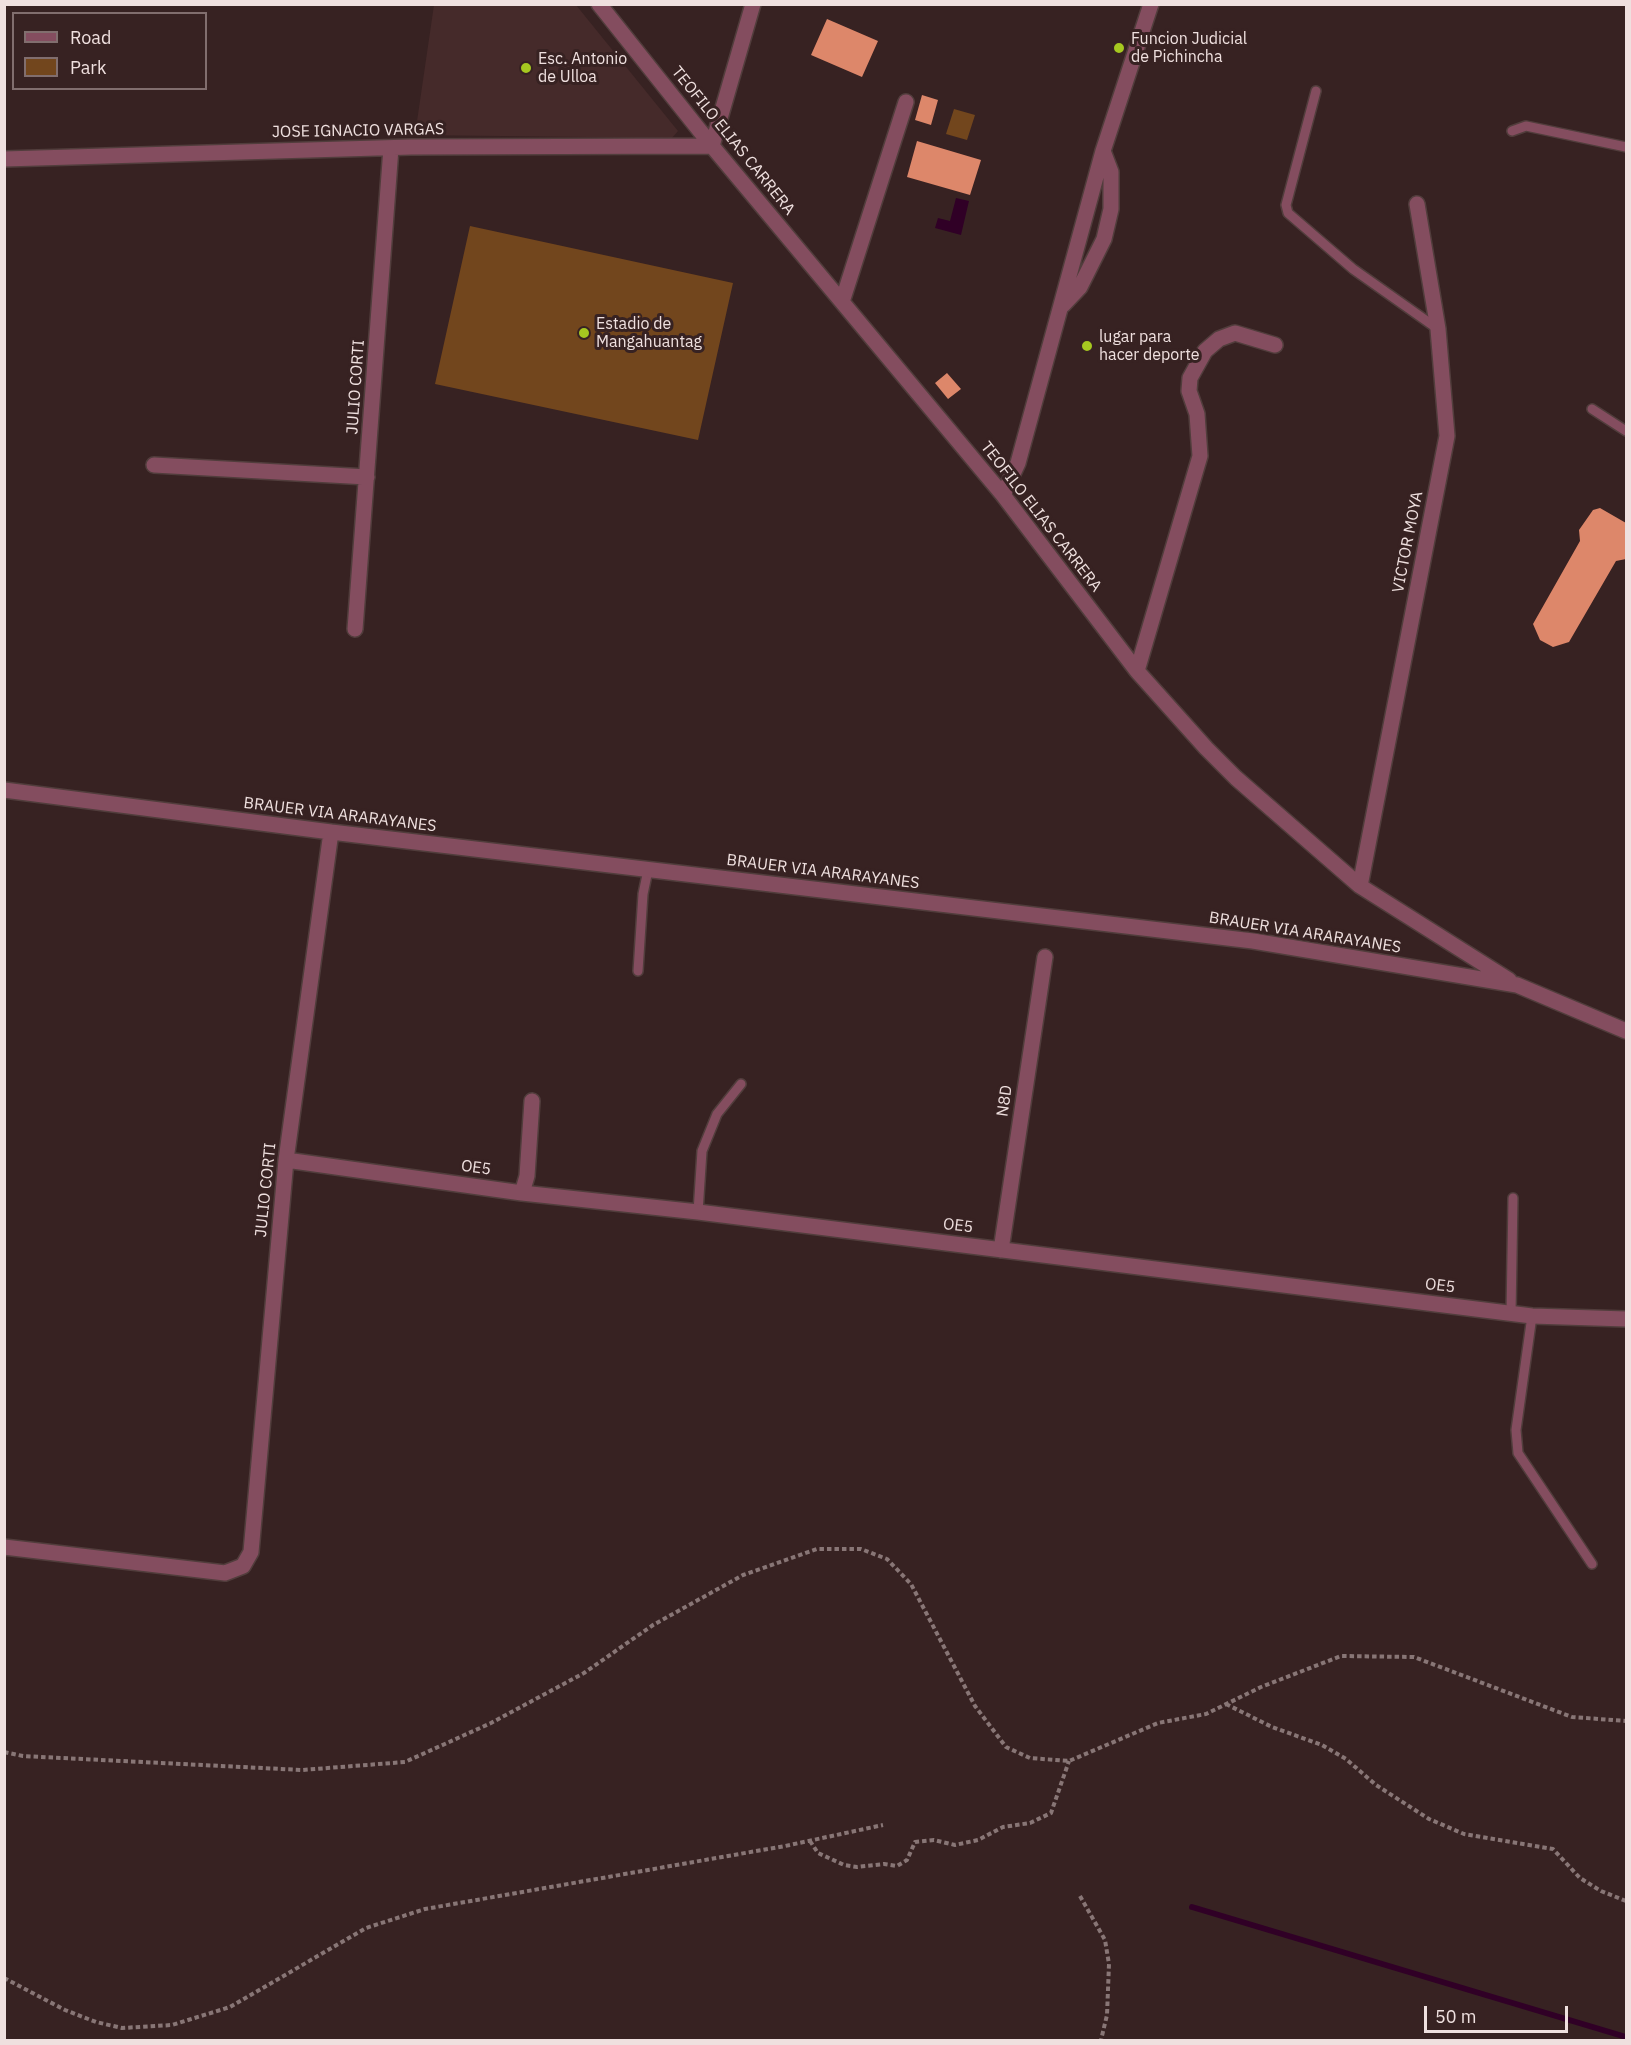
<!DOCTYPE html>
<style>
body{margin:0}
#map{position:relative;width:1631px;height:2045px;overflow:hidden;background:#372222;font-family:"IBM Plex Sans",sans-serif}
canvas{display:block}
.frame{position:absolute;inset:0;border:6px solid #efe0df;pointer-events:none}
.legend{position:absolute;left:12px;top:12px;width:195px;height:78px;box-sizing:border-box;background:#372222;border:2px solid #816e6e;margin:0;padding:8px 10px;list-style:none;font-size:18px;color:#efe0df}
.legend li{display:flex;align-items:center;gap:12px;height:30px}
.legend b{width:30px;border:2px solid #816e6e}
.scale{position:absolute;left:1424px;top:2006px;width:144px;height:27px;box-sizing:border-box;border:3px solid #efe0df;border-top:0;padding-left:8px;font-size:18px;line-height:21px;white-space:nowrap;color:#efe0df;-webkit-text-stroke:4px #372222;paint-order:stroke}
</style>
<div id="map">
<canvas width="1631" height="2045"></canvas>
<div class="frame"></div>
<ul class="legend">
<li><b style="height:8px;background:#844d5f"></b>Road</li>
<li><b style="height:16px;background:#72461d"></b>Park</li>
</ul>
<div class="scale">50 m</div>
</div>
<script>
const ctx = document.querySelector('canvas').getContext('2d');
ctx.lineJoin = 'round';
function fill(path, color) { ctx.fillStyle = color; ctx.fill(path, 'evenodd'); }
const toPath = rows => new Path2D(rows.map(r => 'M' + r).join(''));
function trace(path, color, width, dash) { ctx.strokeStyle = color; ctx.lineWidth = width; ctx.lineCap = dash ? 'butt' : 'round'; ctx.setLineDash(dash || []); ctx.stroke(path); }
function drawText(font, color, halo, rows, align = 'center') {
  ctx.font = font + ' "IBM Plex Sans",sans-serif'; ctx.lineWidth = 6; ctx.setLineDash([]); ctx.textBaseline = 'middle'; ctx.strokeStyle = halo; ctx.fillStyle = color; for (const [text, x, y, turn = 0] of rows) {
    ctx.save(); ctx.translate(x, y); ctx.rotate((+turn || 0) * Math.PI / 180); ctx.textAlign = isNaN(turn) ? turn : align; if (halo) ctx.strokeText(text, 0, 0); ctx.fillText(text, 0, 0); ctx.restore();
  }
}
const built = toPath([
 [434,5,576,5,678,131,672,138,415,135]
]);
const green = toPath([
 [954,109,975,115,967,140,946,134],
 [470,226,733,283,698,440,435,384]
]);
const water = toPath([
 [956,198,969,201,961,235,935,228,938,218,950,221]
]);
const stream = toPath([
 [1192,1907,1626,2037]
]);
const building = toPath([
 [827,19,878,41,862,77,811,55],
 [922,95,938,100,931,125,915,120],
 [917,141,981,160,970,195,907,177],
 [947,373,961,389,948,399,935,383],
 [1600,508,1626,523,1626,559,1616,561,1569,642,1553,647,1540,640,1533,624,1580,541,1579,530,1593,510]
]);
const path = toPath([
 [1226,1704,1272,1727,1322,1745,1346,1759,1376,1785,1429,1819,1464,1834,1553,1849,1580,1878,1601,1891,1626,1901],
 [4,1752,23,1756,302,1770,405,1762,491,1723,584,1673,653,1625,743,1575,817,1549,861,1549,887,1559,911,1584,975,1706,1006,1747,1030,1758,1069,1761,1158,1723,1206,1714,1261,1687,1341,1656,1414,1657,1572,1717,1626,1721],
 [810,1841,818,1853,844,1865,857,1867,884,1864,897,1866,907,1860,915,1842,934,1840,955,1845,978,1840,1003,1827,1030,1823,1051,1813,1069,1761],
 [1080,1896,1105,1940,1109,1964,1107,2015,1101,2040],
 [4,1978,65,2010,96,2022,122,2028,172,2025,230,2007,366,1928,425,1909,785,1846,883,1825]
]);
const service = toPath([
 [1316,91,1286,205,1288,213,1353,269,1438,329],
 [1512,131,1526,126,1626,147],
 [1592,409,1626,431],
 [638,971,643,894,648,870],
 [698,1212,702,1151,717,1114,741,1084],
 [1511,1313,1513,1198],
 [1532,1316,1516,1430,1518,1453,1592,1564]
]);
const minor = toPath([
 [599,4,712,146,1003,495,1137,671,1206,748,1236,778,1360,886,1509,980],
 [4,159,411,147,712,146,753,4],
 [842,302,906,102],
 [1063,305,1080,287,1104,239,1111,209,1111,172,1103,151],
 [154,465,367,477],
 [1003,495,1018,463,1103,151,1151,4],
 [355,629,391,148],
 [1137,671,1200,456,1197,414,1189,391,1190,378,1205,351,1219,339,1235,333,1275,345],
 [4,790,331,832,1253,941,1517,985,1626,1031],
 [1360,886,1447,436,1438,329,1417,204],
 [286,1160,522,1193,698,1212,1532,1316,1626,1319],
 [522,1193,527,1176,532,1101],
 [1001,1250,1045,957],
 [4,1547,225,1573,243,1566,251,1552,286,1160,331,832]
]);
const markers = [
 [1119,48,6,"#a6c820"],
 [526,68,6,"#a6c820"],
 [584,333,6,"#a6c820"],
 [1087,346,6,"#a6c820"]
];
const poiNames = [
 ["Funcion Judicial",1131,39],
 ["de Pichincha",1131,57],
 ["Esc. Antonio",538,59],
 ["de Ulloa",538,77],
 ["Estadio de",596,324],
 ["Mangahuantag",596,342],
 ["lugar para",1099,337],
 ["hacer deporte",1099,355]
];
const streetNames = [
 ["JOSE IGNACIO VARGAS",358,131,-1],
 ["TEOFILO ELIAS CARRERA",733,141,51],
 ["JULIO CORTI",356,387,-86],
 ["TEOFILO ELIAS CARRERA",1041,517,52],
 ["VICTOR MOYA",1408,542,-79],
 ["BRAUER VIA ARARAYANES",340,815,7],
 ["BRAUER VIA ARARAYANES",823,872,7],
 ["BRAUER VIA ARARAYANES",1305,933,9],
 ["N8D",1005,1101,-82],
 ["OE5",476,1168,8],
 ["JULIO CORTI",266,1190,-84],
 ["OE5",958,1226,7],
 ["OE5",1440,1286,7]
];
fill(built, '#452a2a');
fill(green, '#72461d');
fill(water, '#300026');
trace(stream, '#300026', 6);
fill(building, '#dd876a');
trace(service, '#513d3c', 12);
trace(minor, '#513d3c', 18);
trace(path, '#887676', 4, [4.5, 3]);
trace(service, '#844d5f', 9);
trace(minor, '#844d5f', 15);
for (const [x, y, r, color] of markers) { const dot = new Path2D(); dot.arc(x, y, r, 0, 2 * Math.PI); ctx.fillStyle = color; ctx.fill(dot); trace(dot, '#372222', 2); }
drawText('16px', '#efe0df', '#372222', poiNames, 'left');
drawText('16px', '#efe0df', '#372222', streetNames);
</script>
